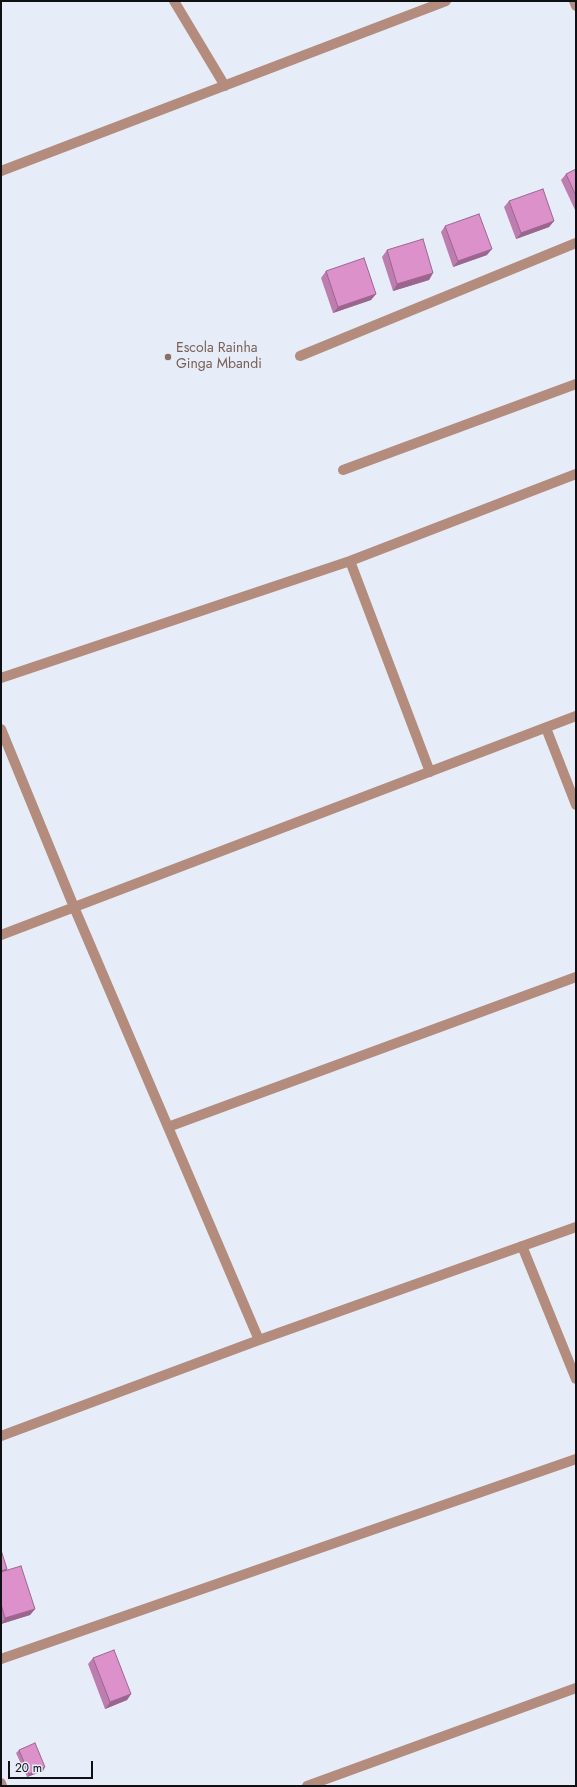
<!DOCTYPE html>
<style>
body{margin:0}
#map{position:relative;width:577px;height:1787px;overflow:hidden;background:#e6edf8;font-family:Jost,sans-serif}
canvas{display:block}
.frame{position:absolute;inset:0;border:2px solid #0e1013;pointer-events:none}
.scale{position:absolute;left:8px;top:1761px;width:85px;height:18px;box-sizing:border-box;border:2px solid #0e1013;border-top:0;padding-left:5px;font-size:12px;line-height:14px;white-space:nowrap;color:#0e1013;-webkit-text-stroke:3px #e6edf8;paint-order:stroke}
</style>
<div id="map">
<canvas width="577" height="1787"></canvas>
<div class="frame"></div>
<div class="scale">20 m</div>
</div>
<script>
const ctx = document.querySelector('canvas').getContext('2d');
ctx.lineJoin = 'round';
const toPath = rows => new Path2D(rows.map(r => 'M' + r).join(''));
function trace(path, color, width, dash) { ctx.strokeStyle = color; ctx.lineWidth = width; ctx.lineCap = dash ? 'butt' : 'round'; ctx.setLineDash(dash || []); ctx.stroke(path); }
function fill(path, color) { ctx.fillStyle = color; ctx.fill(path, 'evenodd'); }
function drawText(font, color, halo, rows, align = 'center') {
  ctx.font = font + ' Jost,sans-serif'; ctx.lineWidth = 3; ctx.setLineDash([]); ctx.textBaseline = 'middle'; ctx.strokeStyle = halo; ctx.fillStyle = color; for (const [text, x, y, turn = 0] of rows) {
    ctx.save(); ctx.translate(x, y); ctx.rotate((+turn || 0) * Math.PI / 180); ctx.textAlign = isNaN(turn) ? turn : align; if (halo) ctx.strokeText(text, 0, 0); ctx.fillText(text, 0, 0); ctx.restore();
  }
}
const minor = toPath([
 [174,1,225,86],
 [574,1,576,6],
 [1,171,446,1],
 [300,356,576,243],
 [343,470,576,384],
 [350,561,430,772],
 [1,678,350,561,576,474],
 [546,728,576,805],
 [1,729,74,907,259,1340],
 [1,935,576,716],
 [168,1127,576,977],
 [522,1246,576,1379],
 [1,1436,259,1340,576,1227],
 [1,1659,576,1459],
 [1,1783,2,1786],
 [307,1786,576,1688]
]);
const wall = toPath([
 [576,169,576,212,561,180,566,174],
 [509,201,554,221,549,227,516,239,504,207],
 [445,226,487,255,453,267,441,232],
 [387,250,433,273,429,280,393,291,382,257],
 [326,271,376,294,371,300,333,313,321,278],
 [1,1550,7,1569,7,1570,35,1609,30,1615,1,1624],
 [93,1658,131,1694,127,1700,105,1709,88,1664],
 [19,1750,43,1771,27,1777,16,1753]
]);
const shadedWall = toPath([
 [554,221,549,227,516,239,521,233],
 [492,249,487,255,453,267,458,261],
 [433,273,429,280,393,291,397,284],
 [376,294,371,300,333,313,338,307],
 [35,1609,30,1615,1,1624,5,1618],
 [131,1694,127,1700,105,1709,110,1702],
 [45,1767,43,1771,27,1777,29,1774]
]);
const building = toPath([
 [576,169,576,196,566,174,576,169],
 [543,189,554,221,521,233,509,201,543,189],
 [479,214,492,249,458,261,445,226,479,214],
 [423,239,433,273,397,284,387,250,423,239],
 [364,258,376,294,338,307,326,271,364,258],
 [1,1550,7,1569,1,1571,1,1550],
 [21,1566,35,1609,5,1618,1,1604,1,1572,21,1566],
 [114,1650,131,1694,110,1702,93,1658,114,1650],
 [35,1743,45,1767,29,1774,19,1750,35,1743]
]);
const markers = [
 [168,357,4,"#8d6e63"]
];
const educationNames = [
 ["Escola Rainha",176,349],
 ["Ginga Mbandi",176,365]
];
trace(minor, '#b48c7d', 10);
fill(wall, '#be7daf');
fill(shadedWall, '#9b668e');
fill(building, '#dd91cb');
trace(building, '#9b668e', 1);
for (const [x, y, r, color] of markers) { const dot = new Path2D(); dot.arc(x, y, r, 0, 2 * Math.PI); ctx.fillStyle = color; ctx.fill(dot); trace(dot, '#e6edf8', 1.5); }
drawText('14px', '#785e54', '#e6edf8', educationNames, 'left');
</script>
